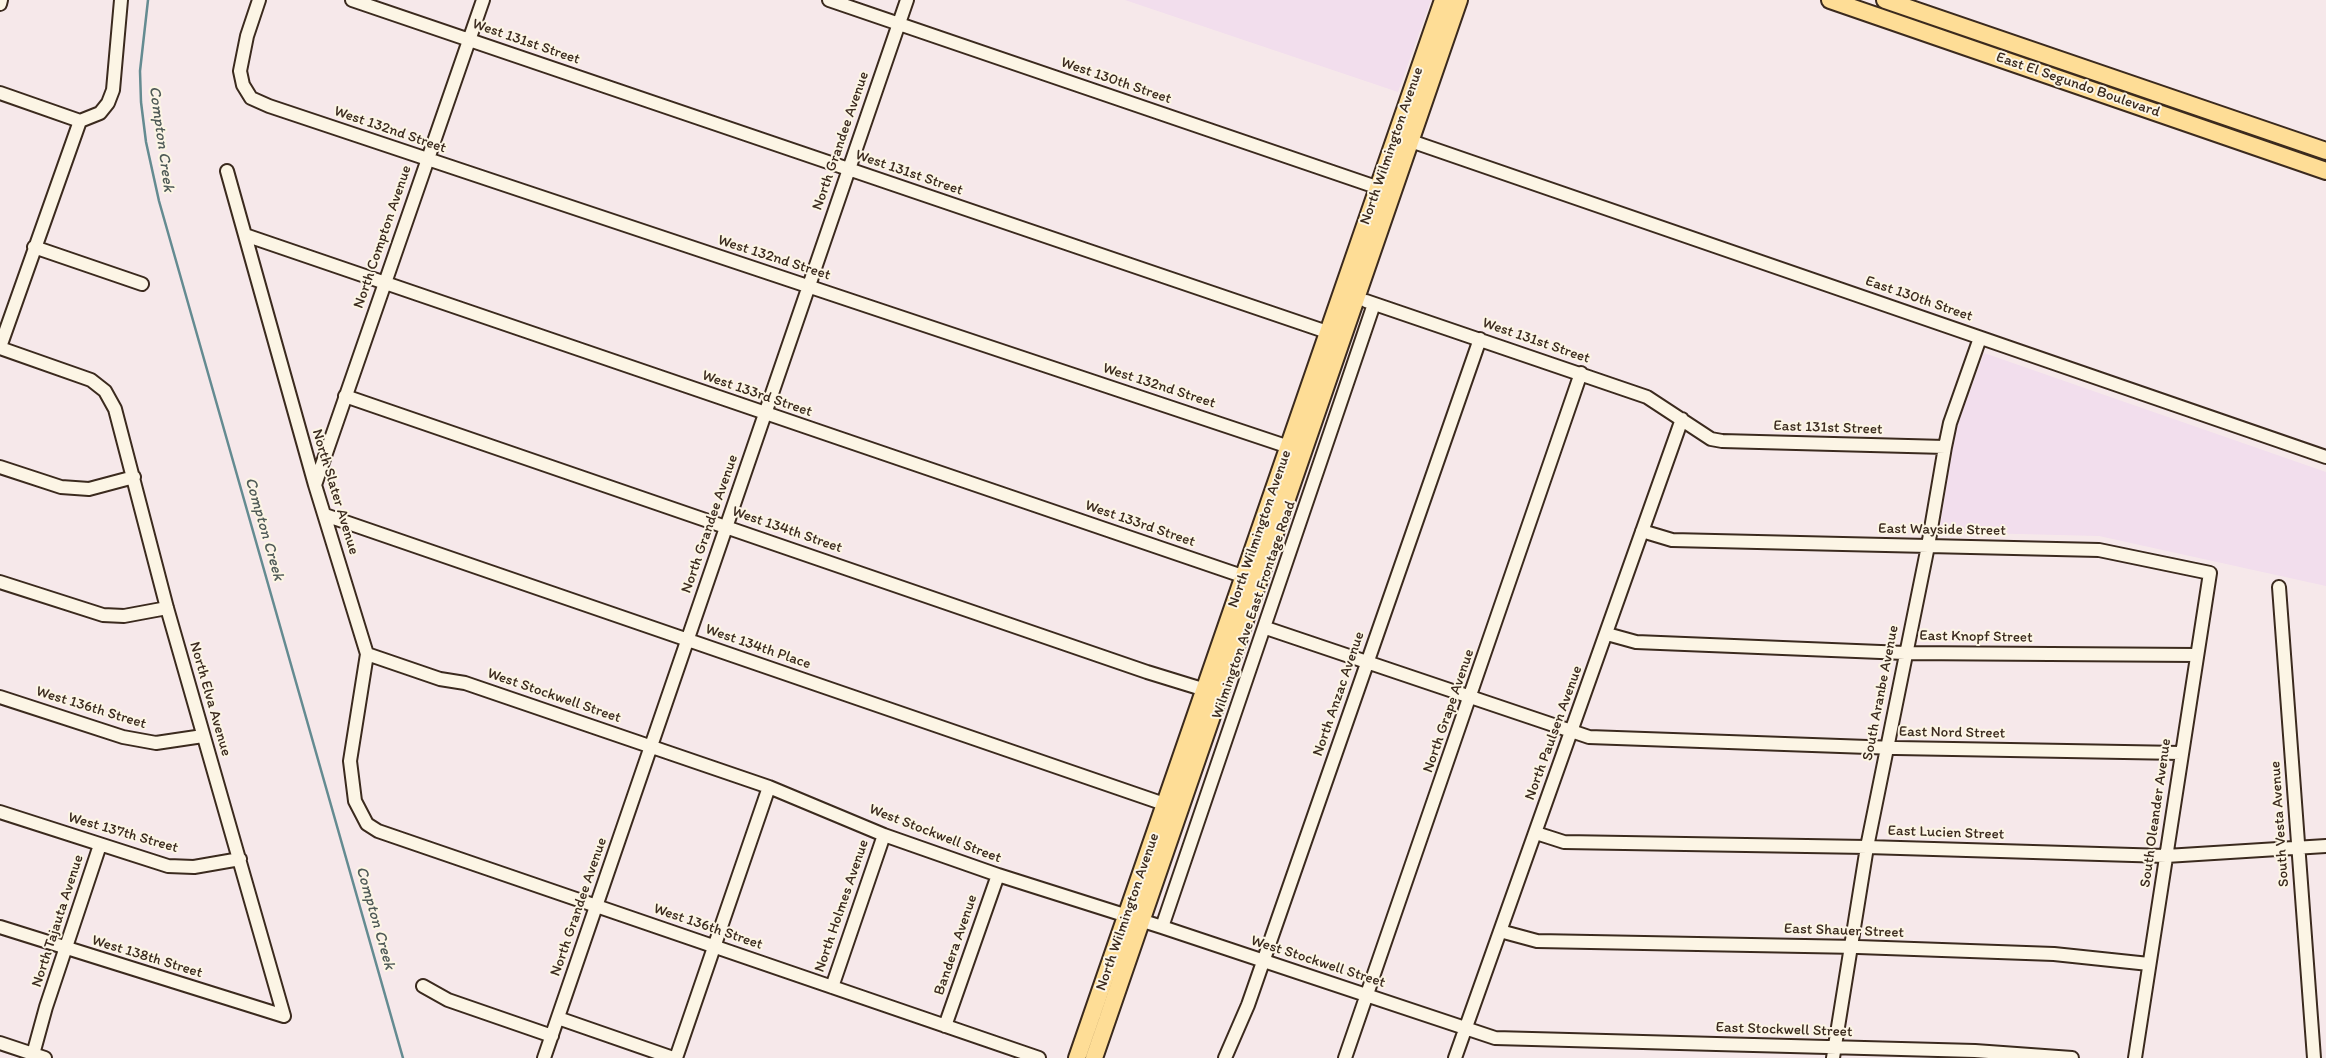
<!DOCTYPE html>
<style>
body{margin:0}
canvas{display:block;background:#f6e8ea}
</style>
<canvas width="2326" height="1058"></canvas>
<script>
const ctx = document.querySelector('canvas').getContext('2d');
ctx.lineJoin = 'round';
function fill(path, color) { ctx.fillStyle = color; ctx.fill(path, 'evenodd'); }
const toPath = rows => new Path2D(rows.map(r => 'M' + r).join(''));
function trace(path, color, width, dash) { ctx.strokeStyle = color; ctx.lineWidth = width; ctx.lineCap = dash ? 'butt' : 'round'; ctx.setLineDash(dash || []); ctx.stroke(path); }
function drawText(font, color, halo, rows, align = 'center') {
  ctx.font = font + ' Itim,sans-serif'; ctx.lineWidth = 4; ctx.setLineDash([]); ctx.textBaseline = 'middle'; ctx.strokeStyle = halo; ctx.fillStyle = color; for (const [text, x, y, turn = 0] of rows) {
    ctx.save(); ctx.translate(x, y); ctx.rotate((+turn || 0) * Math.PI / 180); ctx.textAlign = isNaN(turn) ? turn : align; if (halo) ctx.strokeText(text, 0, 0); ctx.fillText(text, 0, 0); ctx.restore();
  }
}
const built = toPath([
 [1125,0,1431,0,1398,92],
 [1984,353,2326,472,2326,586,2099,536,1939,532,1955,432]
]);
const stream = toPath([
 [148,0,140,71,141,102,146,142,159,201,403,1058]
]);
const minor = toPath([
 [259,0,247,36,240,71,243,85,251,98,269,106,1295,449],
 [352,0,1336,335],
 [829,0,1385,190],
 [0,4,1,0],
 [0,93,80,121],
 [1402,138,2326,457],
 [227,171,315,485,367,654,350,761,355,801,367,824,378,831,1039,1058],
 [245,235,1251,579],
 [34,247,142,284],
 [1366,301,1647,397,1711,439,1722,441,1945,447],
 [0,347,80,121,100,113,108,103,113,90,121,0],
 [0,348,91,380,105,391,115,409,167,608,284,1016],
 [345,396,1147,672,1212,692],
 [0,467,61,487,89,489,134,477],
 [315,485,483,0],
 [325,515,1173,807],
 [1642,531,1672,540,2099,550,2210,573,2135,1058],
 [0,582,103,615,124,616,167,608],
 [2279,587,2314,1058],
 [1266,628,1589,737,1896,748,2181,753],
 [1607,634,1636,642,1905,653,2196,655],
 [367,654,440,679,465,683,769,787,884,835,998,875,1162,927,1495,1038,1975,1051,2072,1058],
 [0,697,123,737,156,743,203,736],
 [0,812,168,866,194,867,240,859],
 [1536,833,1564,842,1867,847,2166,856,2326,846],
 [0,927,284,1016],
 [1162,927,1374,304],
 [1500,931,1537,941,1858,947,2054,954,2149,964],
 [423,986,448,1000,552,1036],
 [832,987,884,835],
 [558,1018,673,1058],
 [945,1026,998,875],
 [0,1043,45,1058],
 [32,1058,46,1007,100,845],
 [544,1058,907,0],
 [676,1058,769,787],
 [1225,1058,1248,1005,1480,339],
 [1345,1058,1581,373],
 [1455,1058,1682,419],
 [1833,1058,1867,847,1928,546,1945,447,1950,423,1980,338]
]);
const major = toPath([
 [1830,0,2326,171],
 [1885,0,2326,151],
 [1077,1058,1443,0],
 [1094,1058,1459,0]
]);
const streetNames = [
 ["West 131st Street",526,42,19],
 ["West 130th Street",1116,81,19],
 ["East El Segundo Boulevard",2078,85,19],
 ["West 132nd Street",390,130,19],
 ["North Grandee Avenue",841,141,-71],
 ["North Wilmington Avenue",1392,146,-71],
 ["West 131st Street",909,173,19],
 ["North Compton Avenue",383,237,-71],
 ["West 132nd Street",774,258,18],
 ["East 130th Street",1919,299,19],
 ["West 131st Street",1536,341,19],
 ["West 132nd Street",1159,386,18],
 ["West 133rd Street",757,394,19],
 ["East 131st Street",1828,428,2],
 ["North Slater Avenue",335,492,73],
 ["North Grandee Avenue",710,524,-71],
 ["West 133rd Street",1140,524,19],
 ["North Wilmington Avenue",1260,529,-71],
 ["West 134th Street",787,530,19],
 ["East Wayside Street",1942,530,1],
 ["Wilmington Ave East Frontage Road",1254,610,-71],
 ["East Knopf Street",1976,637,1],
 ["West 134th Place",758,647,19],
 ["South Aranbe Avenue",1881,693,-79],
 ["North Anzac Avenue",1339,694,-71],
 ["West Stockwell Street",554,696,19],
 ["North Elva Avenue",210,699,74],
 ["West 136th Street",91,708,17],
 ["North Grape Avenue",1449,711,-71],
 ["North Paulsen Avenue",1554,733,-70],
 ["East Nord Street",1952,733,1],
 ["South Oleander Avenue",2156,813,-82],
 ["South Vesta Avenue",2280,824,-94],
 ["West 137th Street",123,833,16],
 ["East Lucien Street",1946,833,2],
 ["West Stockwell Street",935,834,21],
 ["North Holmes Avenue",842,906,-71],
 ["North Grandee Avenue",579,907,-71],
 ["North Wilmington Avenue",1128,912,-71],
 ["North Tajauta Avenue",58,921,-72],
 ["West 136th Street",708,927,19],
 ["East Shauer Street",1844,931,2],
 ["Bandera Avenue",956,945,-71],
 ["West 138th Street",147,957,17],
 ["West Stockwell Street",1318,962,18],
 ["East Stockwell Street",1784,1030,2]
];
const waterNames = [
 ["Compton Creek",161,139,82],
 ["Compton Creek",264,529,74],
 ["Compton Creek",375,918,74]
];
fill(built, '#f2deed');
trace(stream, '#648b91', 2.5);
trace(minor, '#3b2a1e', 16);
trace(major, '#3b2a1e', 20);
trace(minor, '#fcf5e5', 12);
trace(major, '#fedd96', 16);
drawText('15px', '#3b2a1e', '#fcf5e5', streetNames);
drawText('italic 16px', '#4f5a57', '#fcf5e5', waterNames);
</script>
